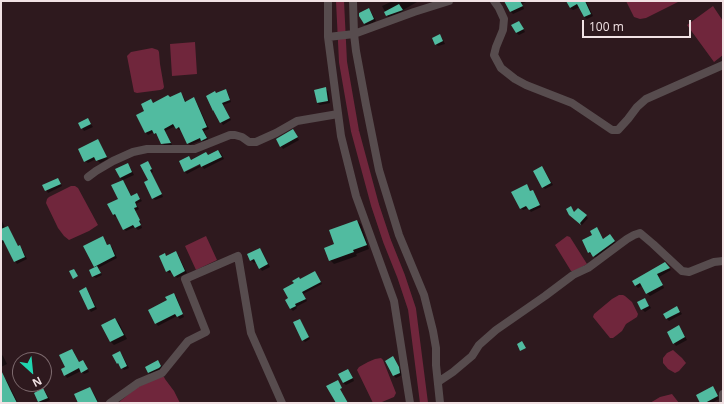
<!DOCTYPE html>
<style>
body{margin:0}
#map{position:relative;width:724px;height:404px;overflow:hidden;background:#2e191e;font-family:"Open Sans",sans-serif}
canvas{display:block}
.frame{position:absolute;inset:0;border:2px solid #f1e2e4;pointer-events:none}
.north{position:absolute;left:12px;top:352px;width:40px;height:40px;box-sizing:border-box;background:#2e191e;border:1px solid #7c696d;border-radius:50%;rotate:153deg;font-size:11px;font-weight:700;line-height:16px;text-align:center;color:#f1e2e4}
.north::after{content:'';display:block;margin:auto;width:14px;height:18px;background:#20d5b0;clip-path:polygon(50% 0,100% 100%,50% 72%,0 100%)}
.scale{position:absolute;left:582px;top:20px;width:109px;height:18px;box-sizing:border-box;border:2px solid #f1e2e4;border-top:0;padding-left:5px;font-size:12px;line-height:14px;white-space:nowrap;color:#f1e2e4;-webkit-text-stroke:3px #2e191e;paint-order:stroke}
</style>
<div id="map">
<canvas width="724" height="404"></canvas>
<div class="frame"></div>
<div class="north">N</div>
<div class="scale">100 m</div>
</div>
<script>
const ctx = document.querySelector('canvas').getContext('2d');
ctx.lineJoin = 'round';
function fill(path, color) { ctx.fillStyle = color; ctx.fill(path, 'evenodd'); }
const toPath = rows => new Path2D(rows.map(r => 'M' + r).join(''));
function trace(path, color, width, dash) { ctx.strokeStyle = color; ctx.lineWidth = width; ctx.lineCap = dash ? 'butt' : 'round'; ctx.setLineDash(dash || []); ctx.stroke(path); }
const water = toPath([
 [626,1,680,1,646,18,640,19,634,17],
 [713,6,723,21,723,55,714,62,687,25],
 [195,42,197,74,172,76,170,44],
 [152,48,158,50,159,52,160,64,164,87,163,89,160,90,137,93,134,92,127,56,131,52],
 [71,186,75,186,78,188,98,225,89,231,69,240,64,236,58,228,46,203,47,199,49,197],
 [206,236,217,260,196,270,185,246],
 [567,236,570,237,587,264,575,271,571,271,555,245],
 [619,295,623,295,625,296,632,302,638,314,637,317,626,324,622,331,617,335,613,338,610,338,593,317,594,314,612,299],
 [673,350,682,358,686,363,679,371,675,373,668,369,663,363,663,358,667,353],
 [381,358,383,360,396,393,394,397,382,402,373,403,357,370,359,367,368,362,375,359],
 [159,377,164,377,165,379,174,391,180,403,118,403,136,388],
 [672,394,679,403,650,403,660,397]
]);
const shadow = toPath([
 [393,1,416,1,417,2,403,10,403,11,400,13,388,17,382,6],
 [505,1,528,1,522,4,524,9,513,14,511,12],
 [567,1,586,1,593,16,587,19,584,17,580,7,573,10,570,8],
 [368,9,371,12,376,21,367,26,364,24],
 [519,22,521,25,525,32,519,35,516,33],
 [440,36,442,38,445,44,438,46,436,44],
 [325,89,328,91,330,103,320,105,317,103],
 [226,90,228,93,231,102,223,105,231,120,223,125,221,122,215,92,217,94],
 [180,93,183,96,186,102,194,98,196,101,209,129,204,131,209,141,204,142,202,140,190,145,188,143,181,129,179,130,176,126,165,131,172,145,164,145,162,143,158,135,157,135,154,132,148,135,146,133,138,116,146,112,151,100,154,103,170,98],
 [88,120,93,127,84,131,80,124],
 [293,131,299,140,283,149,281,146],
 [98,140,100,143,108,159,100,163,96,159,88,163,85,161],
 [218,151,221,153,224,159,204,169,202,166,187,174,185,172,205,163,180,162,189,157,192,160,208,156],
 [128,164,130,167,134,175,123,180,120,178,117,170],
 [150,165,153,172,151,173,163,197,155,200,153,198,149,181],
 [542,167,544,170,553,185,545,189,543,187],
 [58,179,62,186,48,193,44,186],
 [123,181,125,183,132,197,137,195,142,201,136,204,139,209,135,211,141,223,140,223,142,228,138,230,135,227,126,231,124,229,117,216,115,217,113,214,119,199],
 [528,187,531,192,534,193,541,207,531,212,528,208,523,210,521,208],
 [571,207,575,213,578,209,588,218,582,225,572,217],
 [1,219,5,228,18,247,22,249,27,259,17,264,15,261,5,242,1,244],
 [357,221,361,224,369,249,356,254,357,256,334,264,330,260,336,245],
 [597,228,604,240,612,237,616,243,596,258,592,253,590,254,589,252,594,235],
 [103,238,108,246,109,245,112,247,117,258,98,268,102,275,96,278,93,276,96,268,94,266],
 [259,249,262,251,270,267,262,271,256,262,254,263,251,260,248,255],
 [178,255,187,273,177,278,172,272,169,273,167,271,167,257],
 [665,264,671,270,659,277,664,288,650,296,647,293,643,285,638,288,635,285],
 [315,272,317,275,322,284,303,294,307,301,296,307,297,308,293,311,290,308,301,280],
 [86,288,88,291,97,309,91,312,89,309],
 [173,294,176,296,180,306,179,306,184,317,180,319,177,316,158,326,156,323,168,301],
 [645,299,651,308,645,312,642,309],
 [677,307,682,314,669,321,667,319],
 [115,319,119,323,127,339,114,345,111,342],
 [300,320,310,339,305,342,303,340],
 [679,326,681,329,687,340,676,346,674,343],
 [72,350,74,352,79,363,83,361,85,363,89,372,84,374,81,371,67,378,65,375],
 [120,353,122,355,129,368,124,370,120,365,119,365,117,363],
 [1,354,3,356,7,364,1,367],
 [393,358,395,360,401,370,402,375,396,378,394,376,386,361],
 [158,361,163,368,151,375,148,372],
 [348,370,350,372,354,381,346,385,343,383],
 [4,378,7,381,18,403,2,403,1,401,1,380],
 [713,387,715,390,719,399,712,403,702,403],
 [89,388,93,392,99,403,79,403],
 [43,389,45,391,50,400,43,403,40,403,35,393]
]);
const canal = toPath([
 [340,1,343,62,355,131,375,205,387,241,401,276,412,309,424,403]
]);
const building = toPath([
 [504,1,520,1,523,6,510,12],
 [566,1,585,1,591,14,584,17,577,4,570,8],
 [399,4,403,10,386,16,384,12],
 [369,8,374,19,364,24,359,16,359,13],
 [519,21,524,29,516,33,511,25],
 [440,34,443,41,435,45,432,38],
 [326,87,328,101,317,103,314,90],
 [226,89,230,100,222,103,230,118,220,123,213,110,213,111,206,96,215,91,216,93],
 [181,92,185,102,194,97,207,127,202,129,207,138,201,141,200,138,187,144,179,127,176,129,173,124,164,129,171,143,161,144,156,133,154,134,152,130,145,133,136,115,144,111,141,104,151,99,153,103,168,95,170,97],
 [88,118,91,124,81,129,78,123],
 [293,129,298,137,280,147,276,139],
 [98,139,107,157,96,161,94,157,84,162,78,149],
 [218,150,222,157,201,167,200,164,184,172,179,161,189,156,191,160,206,152,208,155],
 [148,161,152,169,150,170,162,194,152,199,144,182,148,180,140,165],
 [128,163,132,172,120,178,115,169],
 [542,166,551,183,542,188,533,171],
 [58,178,61,184,45,191,42,185],
 [123,180,131,196,137,193,140,199,135,202,137,207,134,208,140,220,139,221,141,225,135,228,133,225,123,230,115,214,113,215,107,204,118,199,111,185],
 [527,184,530,191,533,190,540,205,529,210,526,206,520,209,511,192],
 [571,206,574,212,578,208,587,215,580,223,581,225,569,215,566,209],
 [357,220,367,245,353,250,354,252,329,261,324,248,334,244,329,230],
 [8,226,18,246,20,245,25,257,14,262,3,240,1,241,1,229],
 [597,227,603,239,610,234,615,241,593,257,590,252,588,253,582,240,592,235,590,231],
 [103,236,107,245,110,244,115,256,94,267,83,246],
 [260,248,268,264,259,269,254,259,250,261,247,254],
 [176,251,185,271,174,277,170,270,166,272,159,256,165,253,166,256],
 [665,262,670,268,657,274,663,285,646,294,640,283,635,286,632,281],
 [97,266,101,273,92,277,89,270],
 [74,269,78,276,73,279,69,271],
 [315,271,321,282,302,292,306,299,295,304,296,306,290,309,285,300,288,298,283,289,294,283,292,281,299,277,300,279],
 [86,287,95,307,88,310,79,291],
 [174,293,183,314,177,317,175,314,155,324,148,310,167,300,165,297],
 [645,298,649,306,641,310,637,302],
 [677,306,680,312,666,319,663,314],
 [115,318,124,335,110,342,101,325],
 [300,319,309,337,302,341,293,322],
 [679,325,685,337,673,344,667,332],
 [522,341,526,348,520,351,517,344],
 [72,349,79,362,83,360,88,369,81,373,79,368,64,376,61,369,65,367,59,355],
 [120,351,127,366,121,369,118,363,117,364,112,355],
 [393,356,399,367,400,373,393,376,385,361],
 [158,360,161,366,159,368,148,373,145,367],
 [348,369,353,378,343,383,338,374],
 [1,370,10,389,17,403,1,403],
 [338,380,342,388,340,389,348,403,336,403,326,386],
 [713,386,718,396,705,403,700,403,696,395],
 [90,387,98,403,78,403,74,394],
 [43,388,48,398,38,402,34,393]
]);
const street = toPath([
 [328,1,328,37,341,136,356,196,394,301,410,403],
 [353,1,354,34,356,51,366,105,379,170,399,235,424,295,433,331,436,348,436,365,440,403],
 [494,1,499,8,504,19,503,30,496,47,494,55,501,68,515,79,526,85,572,103,612,130,618,130,628,119,637,107,646,99,723,65],
 [328,37,354,34,414,12,449,1],
 [88,177,96,171,113,161,133,152,147,149,195,149,230,135,235,135,242,137,249,142,256,142,276,133,297,121,338,114],
 [438,382,453,372,472,356,479,345,496,330,545,296,573,275,588,268,627,239,634,235,640,233,653,244,682,271,689,272,714,262,723,261],
 [110,403,138,383,162,373,188,341,206,332,185,279,238,256,251,333,282,403],
 [723,403,723,394]
]);
fill(water, '#70263c');
fill(shadow, '#0007');
trace(canal, '#70263c', 8);
fill(building, '#51bba0');
trace(street, '#574c4e', 8);
</script>
